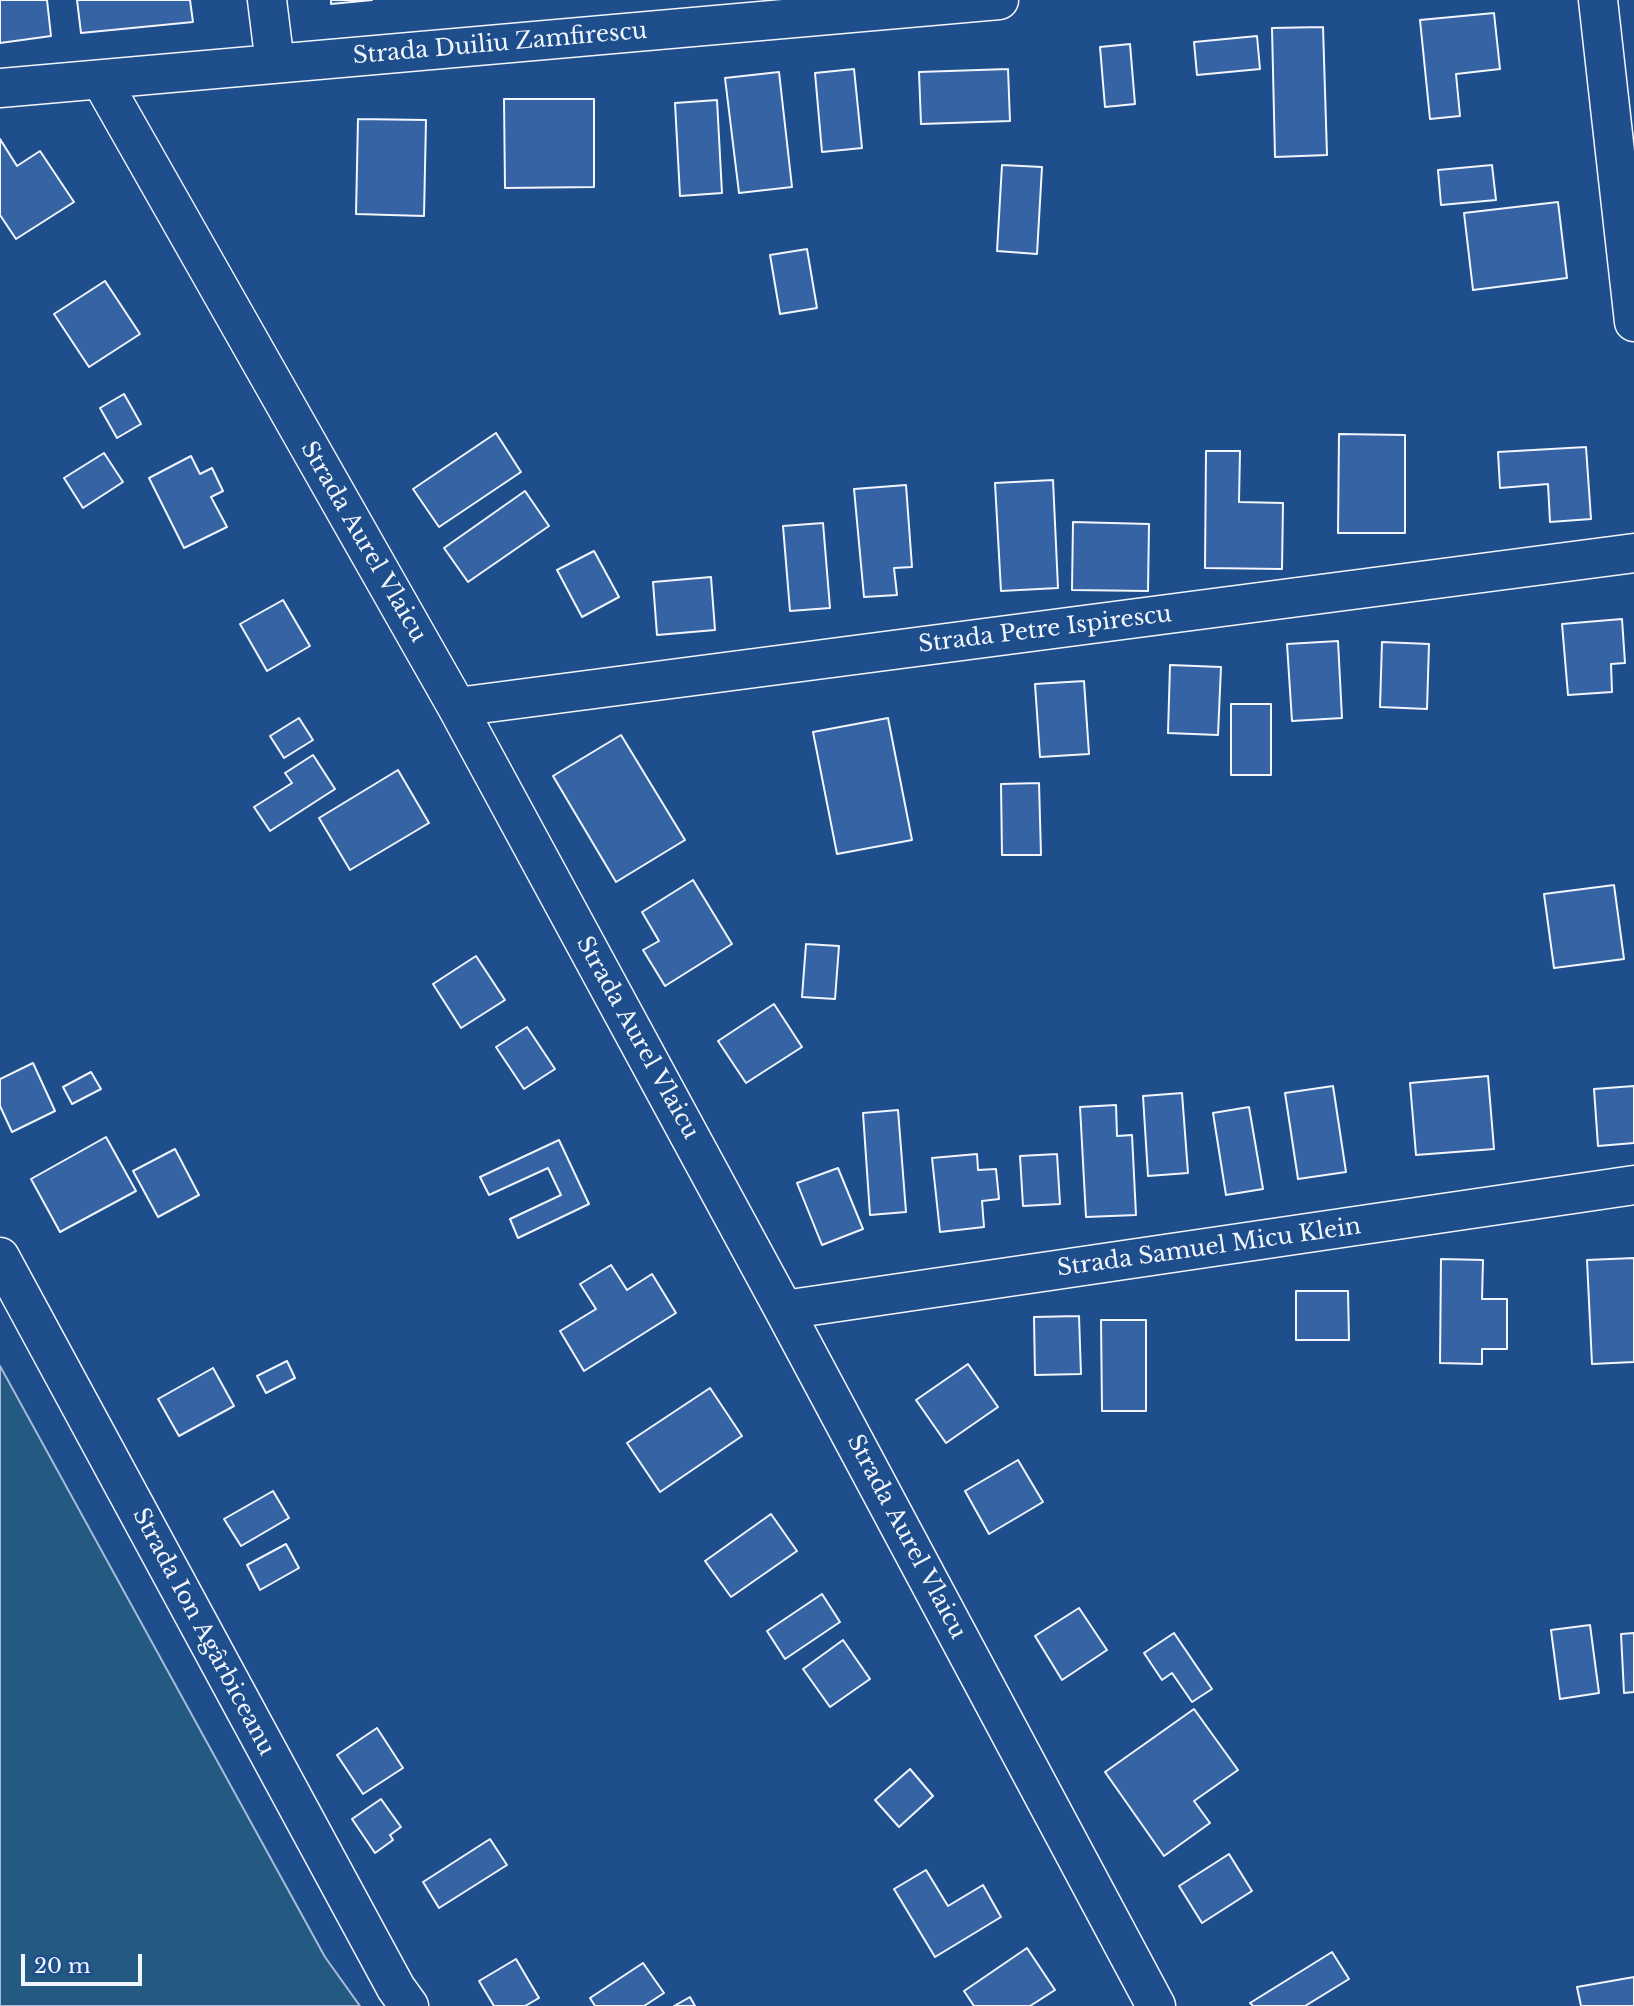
<!DOCTYPE html>
<meta charset="utf-8">
<style>
body{margin:0}
#map{position:relative;width:1634px;height:2006px;overflow:hidden;background:#1f4e8c;font-family:"Libre Baskerville",serif}
canvas{display:block}
.scale{position:absolute;left:21px;top:1954px;width:121px;height:32px;box-sizing:border-box;border:4px solid #f2f6ff;border-top:0;padding-left:9px;font-size:21px;line-height:24px;white-space:nowrap;color:#f2f6ff;-webkit-text-stroke:5px #1f4e8c;paint-order:stroke}
</style>
<div id="map">
<canvas width="1634" height="2006"></canvas>
<div class="scale">20 m</div>
</div>
<script>
const ctx = document.querySelector('canvas').getContext('2d');
ctx.lineJoin = 'round';
function fill(path, color) { ctx.fillStyle = color; ctx.fill(path, 'evenodd'); }
const toPath = rows => new Path2D(rows.map(r => 'M' + r).join(''));
function trace(path, color, width, dash) { ctx.strokeStyle = color; ctx.lineWidth = width; ctx.lineCap = dash ? 'butt' : 'round'; ctx.setLineDash(dash || []); ctx.stroke(path); }
function drawText(font, color, halo, rows, align = 'center') {
  ctx.font = font + ' "Libre Baskerville",serif'; ctx.lineWidth = 5; ctx.setLineDash([]); ctx.textBaseline = 'middle'; ctx.strokeStyle = halo; ctx.fillStyle = color; for (const [text, x, y, turn = 0] of rows) {
    ctx.save(); ctx.translate(x, y); ctx.rotate((+turn || 0) * Math.PI / 180); ctx.textAlign = isNaN(turn) ? turn : align; if (halo) ctx.strokeText(text, 0, 0); ctx.fillText(text, 0, 0); ctx.restore();
  }
}
const green = toPath([
 [0,1366,325,1957,360,2006,0,2006,0,1366]
]);
const building = toPath([
 [0,0,47,0,51,36,0,43,0,0],
 [77,0,190,0,193,22,81,33,77,0],
 [331,0,372,0,331,4,331,0],
 [1494,13,1500,69,1456,74,1460,116,1430,119,1420,20,1494,13],
 [1323,27,1327,155,1275,157,1272,28,1323,27],
 [1257,36,1260,69,1197,75,1194,42,1257,36],
 [1130,44,1135,104,1105,107,1100,47,1130,44],
 [854,69,862,148,822,152,815,73,854,69],
 [1008,69,1010,121,921,124,919,72,1008,69],
 [779,72,792,187,739,193,725,78,779,72],
 [504,99,594,99,594,187,505,188,504,99],
 [717,100,722,193,680,196,675,103,717,100],
 [358,119,426,120,424,216,356,214,358,119],
 [0,139,17,166,40,151,74,202,16,239,0,215,0,139],
 [1002,165,1042,167,1037,254,997,251,1002,165],
 [1492,165,1496,200,1441,205,1438,170,1492,165],
 [1558,202,1567,278,1473,290,1464,213,1558,202],
 [807,249,817,308,780,314,770,255,807,249],
 [105,281,140,334,89,367,54,314,105,281],
 [124,394,141,424,117,438,100,408,124,394],
 [496,433,521,472,439,527,413,489,496,433],
 [1339,434,1405,435,1405,533,1338,533,1339,434],
 [1586,447,1591,519,1550,522,1548,484,1500,488,1498,452,1586,447],
 [1206,451,1240,451,1239,502,1283,503,1282,569,1205,568,1206,451],
 [104,453,123,482,83,508,64,478,104,453],
 [191,456,200,474,212,468,223,491,211,497,227,527,184,548,149,478,191,456],
 [1053,480,1058,588,1001,591,995,483,1053,480],
 [906,485,912,567,894,568,897,595,864,597,854,489,906,485],
 [525,491,549,526,468,582,444,548,525,491],
 [1073,522,1149,524,1148,591,1072,590,1073,522],
 [823,523,830,608,790,611,783,526,823,523],
 [594,551,619,597,582,617,557,570,594,551],
 [711,577,715,630,657,635,653,582,711,577],
 [283,600,310,646,267,671,240,624,283,600],
 [1622,619,1625,663,1611,664,1612,692,1568,695,1562,624,1622,619],
 [1338,641,1342,718,1292,721,1287,644,1338,641],
 [1382,642,1429,644,1427,709,1380,707,1382,642],
 [1170,665,1221,667,1218,735,1168,733,1170,665],
 [1084,681,1089,754,1040,757,1035,684,1084,681],
 [1231,704,1271,704,1271,775,1231,775,1231,704],
 [299,718,313,740,284,758,270,736,299,718],
 [888,718,912,840,837,854,813,732,888,718],
 [621,735,685,840,616,882,553,776,621,735],
 [313,755,335,789,270,831,254,807,292,783,285,773,313,755],
 [398,770,429,823,350,870,319,818,398,770],
 [1039,783,1041,855,1002,855,1001,784,1039,783],
 [693,880,732,944,665,986,643,950,659,941,642,912,693,880],
 [1614,885,1624,959,1554,968,1544,894,1614,885],
 [806,944,839,946,835,999,802,997,806,944],
 [476,956,505,1000,461,1028,433,984,476,956],
 [774,1004,802,1047,746,1083,718,1041,774,1004],
 [527,1027,555,1069,524,1089,496,1047,527,1027],
 [33,1063,55,1111,12,1132,0,1106,0,1079,33,1063],
 [91,1072,101,1089,72,1104,63,1087,91,1072],
 [1488,1076,1494,1149,1416,1155,1410,1083,1488,1076],
 [1333,1086,1346,1172,1298,1179,1285,1093,1333,1086],
 [1634,1086,1634,1143,1598,1146,1594,1089,1634,1086],
 [1182,1093,1188,1173,1148,1176,1143,1096,1182,1093],
 [1116,1105,1117,1136,1132,1135,1136,1215,1086,1217,1080,1107,1116,1105],
 [1249,1107,1263,1189,1226,1195,1213,1113,1249,1107],
 [898,1110,906,1212,870,1215,863,1113,898,1110],
 [106,1137,136,1191,60,1232,31,1179,106,1137],
 [559,1140,589,1204,518,1238,510,1219,561,1195,548,1168,489,1195,480,1177,559,1140],
 [175,1149,199,1195,158,1217,133,1171,175,1149],
 [977,1154,978,1170,996,1169,999,1199,982,1201,984,1227,940,1232,932,1158,977,1154],
 [1057,1154,1060,1204,1023,1206,1020,1156,1057,1154],
 [838,1168,863,1229,822,1245,797,1183,838,1168],
 [1634,1258,1634,1362,1592,1364,1587,1260,1634,1258],
 [1441,1259,1483,1260,1482,1299,1507,1299,1507,1349,1482,1349,1482,1364,1440,1363,1441,1259],
 [611,1265,627,1290,652,1274,676,1313,584,1371,560,1331,596,1309,580,1284,611,1265],
 [1296,1291,1348,1291,1349,1340,1296,1340,1296,1291],
 [1079,1316,1081,1374,1035,1375,1034,1317,1079,1316],
 [1101,1320,1146,1320,1146,1411,1102,1411,1101,1320],
 [287,1361,295,1378,266,1393,257,1376,287,1361],
 [968,1364,998,1407,946,1443,916,1400,968,1364],
 [213,1368,234,1406,179,1436,158,1399,213,1368],
 [710,1388,742,1436,660,1492,627,1443,710,1388],
 [1018,1460,1043,1502,989,1534,965,1491,1018,1460],
 [273,1491,289,1518,241,1546,224,1519,273,1491],
 [771,1514,797,1551,731,1597,705,1561,771,1514],
 [286,1544,299,1568,260,1590,247,1565,286,1544],
 [822,1594,840,1622,785,1659,767,1631,822,1594],
 [1079,1608,1107,1650,1062,1680,1035,1636,1079,1608],
 [1590,1625,1599,1693,1560,1699,1551,1630,1590,1625],
 [1174,1633,1212,1689,1192,1702,1172,1673,1162,1680,1144,1653,1174,1633],
 [1634,1633,1634,1692,1624,1693,1621,1634,1634,1633],
 [843,1640,870,1679,830,1707,803,1669,843,1640],
 [1194,1709,1238,1770,1194,1801,1210,1823,1164,1856,1105,1772,1194,1709],
 [377,1728,403,1768,363,1794,337,1755,377,1728],
 [910,1769,933,1796,899,1827,875,1800,910,1769],
 [381,1799,401,1827,390,1835,393,1840,375,1853,352,1819,381,1799],
 [490,1839,507,1865,439,1908,423,1882,490,1839],
 [1229,1854,1252,1891,1202,1923,1179,1886,1229,1854],
 [926,1870,948,1906,983,1885,1001,1917,935,1957,894,1889,926,1870],
 [1027,1948,1055,1990,1030,2006,974,2006,964,1991,1027,1948],
 [1332,1952,1349,1979,1305,2006,1253,2006,1250,2003,1332,1952],
 [516,1959,539,1998,525,2006,494,2006,479,1981,516,1959],
 [643,1963,664,1993,644,2006,595,2006,590,1998,643,1963],
 [1634,1977,1634,2006,1581,2006,1577,1987,1634,1977],
 [690,1997,695,2006,674,2006,690,1997]
]);
const minor = toPath([
 [267,0,275,64],
 [1598,0,1634,322],
 [101,80,457,707,784,1310,1156,2006],
 [0,88,999,0],
 [457,707,1634,553],
 [0,1257,396,1988,409,2006],
 [784,1310,1634,1185]
]);
const streetNames = [
 ["Strada Duiliu Zamfirescu",500,44,-5],
 ["Strada Aurel Vlaicu",363,542,60],
 ["Strada Petre Ispirescu",1045,630,-7],
 ["Strada Aurel Vlaicu",637,1038,61],
 ["Strada Samuel Micu Klein",1209,1248,-8],
 ["Strada Aurel Vlaicu",906,1537,62],
 ["Strada Ion Agârbiceanu",203,1632,62]
];
fill(green, '#245a82');
trace(green, '#a8bbd7', 2);
fill(building, '#3563a3');
trace(building, '#f2f6ff', 2);
trace(minor, '#f2f6ff', 41);
trace(minor, '#1f4e8c', 38);
drawText('23px', '#f2f6ff', '#1f4e8c', streetNames);
</script>
